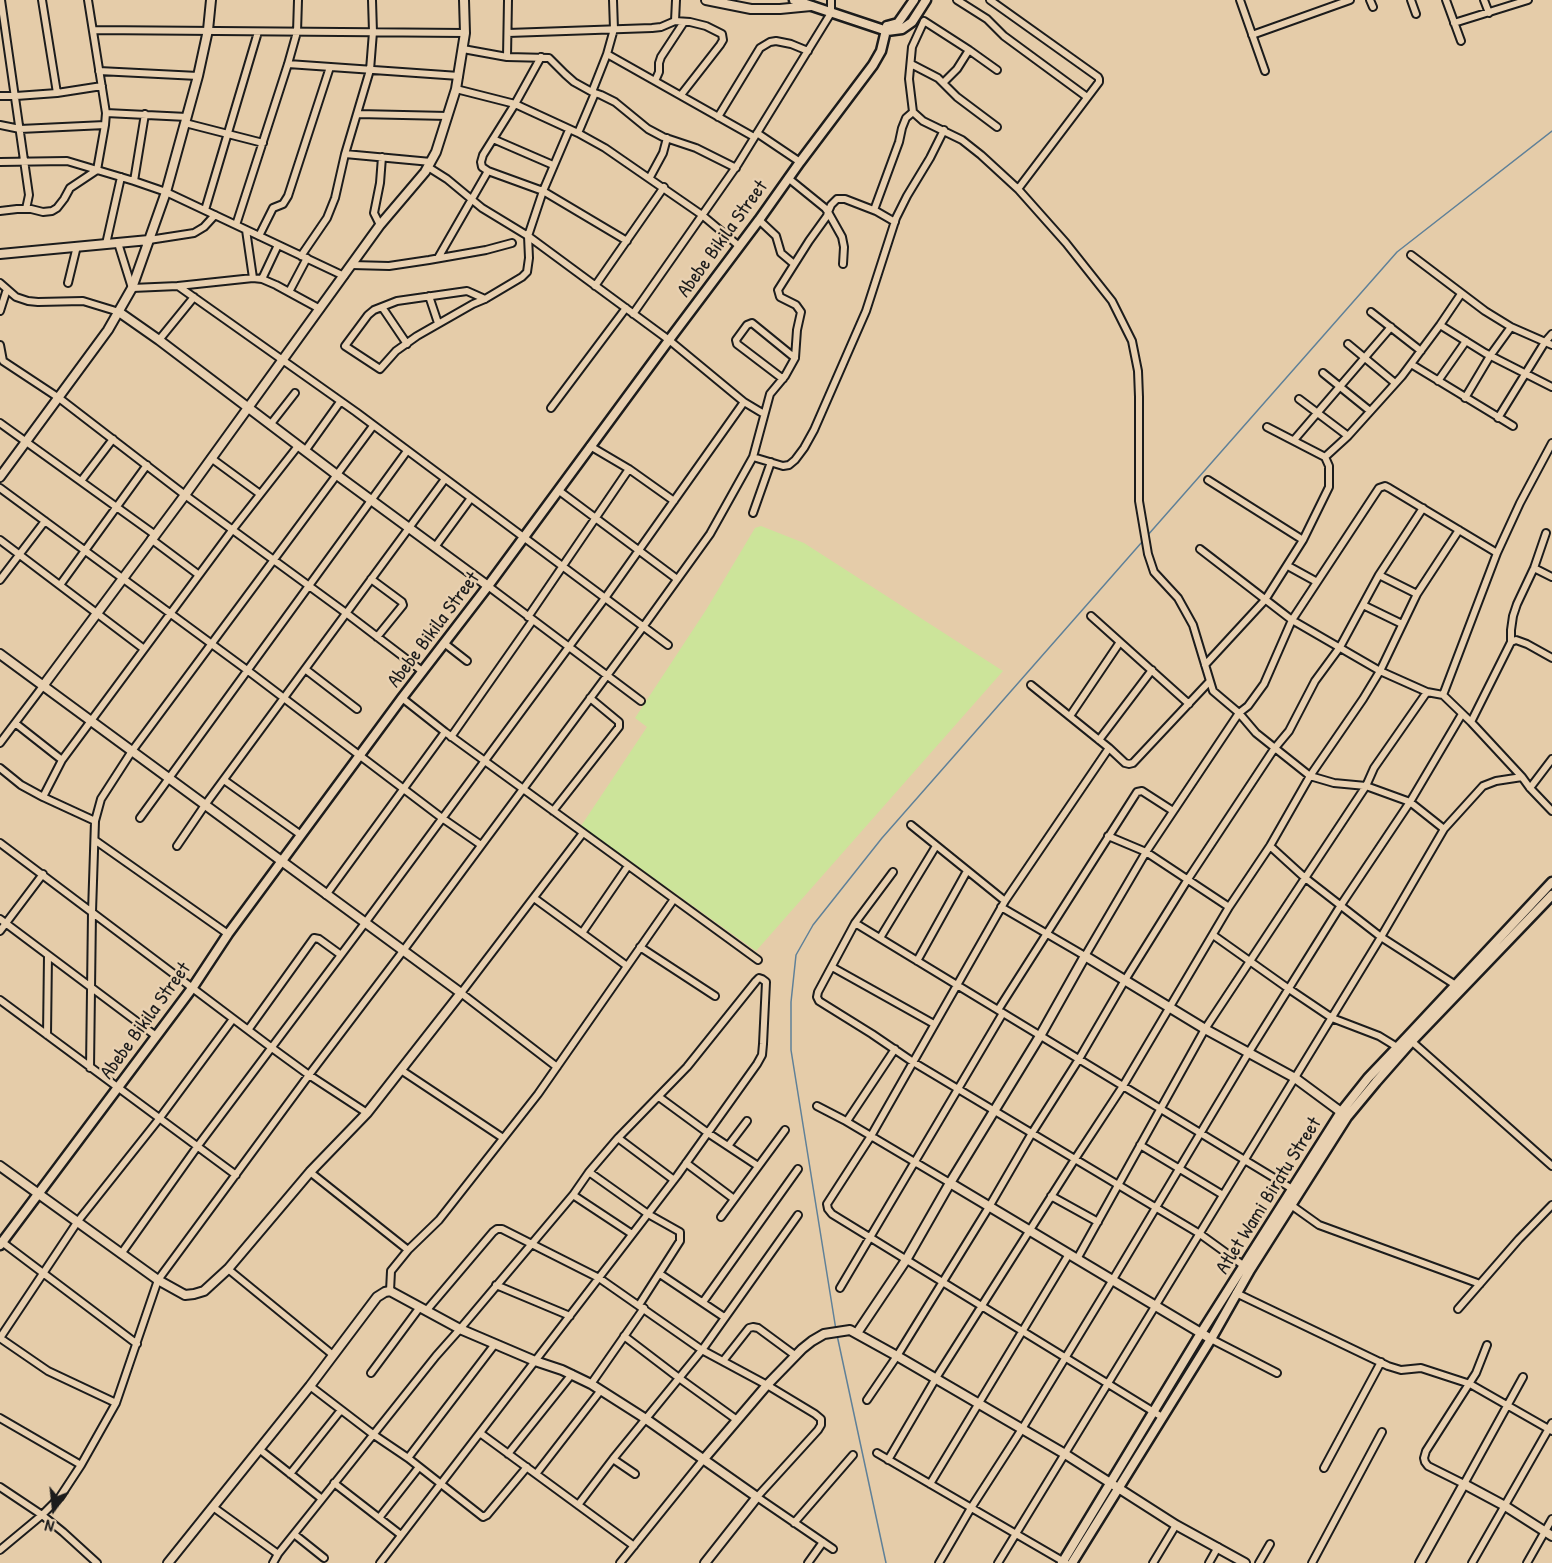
<!DOCTYPE html>
<style>
body{margin:0}
#map{position:relative;width:1552px;height:1563px;overflow:hidden;background:#e5cca9;font-family:"Patrick Hand",sans-serif}
canvas{display:block}
.north{position:absolute;left:24px;top:1479px;width:60px;height:60px;-webkit-text-stroke:4px #e8d0b0;paint-order:stroke;rotate:195deg;font-size:16px;font-weight:700;line-height:24px;text-align:center;color:#1c1c1c}
.north::after{content:'';display:block;margin:auto;width:21px;height:27px;background:#1c1c1c;clip-path:polygon(50% 0,100% 100%,50% 72%,0 100%)}
</style>
<div id="map">
<canvas width="1552" height="1563"></canvas>
<div class="north">N</div>
</div>
<script>
const ctx = document.querySelector('canvas').getContext('2d');
ctx.lineJoin = 'round';
function fill(path, color) { ctx.fillStyle = color; ctx.fill(path, 'evenodd'); }
const toPath = rows => new Path2D(rows.map(r => 'M' + r).join(''));
function trace(path, color, width, dash) { ctx.strokeStyle = color; ctx.lineWidth = width; ctx.lineCap = dash ? 'butt' : 'round'; ctx.setLineDash(dash || []); ctx.stroke(path); }
function drawText(font, color, halo, rows, align = 'center') {
  ctx.font = font + ' "Patrick Hand",sans-serif'; ctx.lineWidth = 5; ctx.setLineDash([]); ctx.textBaseline = 'middle'; ctx.strokeStyle = halo; ctx.fillStyle = color; for (const [text, x, y, turn = 0] of rows) {
    ctx.save(); ctx.translate(x, y); ctx.rotate((+turn || 0) * Math.PI / 180); ctx.textAlign = isNaN(turn) ? turn : align; if (halo) ctx.strokeText(text, 0, 0); ctx.fillText(text, 0, 0); ctx.restore();
  }
}
const green = toPath([
 [761,526,804,543,1003,671,756,951,581,826,647,727,635,718,706,610,755,528]
]);
const stream = toPath([
 [1147,536,1397,252,1552,131],
 [836,1330,791,1050,791,1002,796,955,813,925,882,838,1142,542],
 [837,1335,886,1563]
]);
const minor = toPath([
 [1,0,29,195,26,209],
 [42,0,57,93],
 [957,0,987,19,1004,36,1087,97],
 [990,0,1098,77,1099,79,1099,82,1018,189],
 [1240,0,1265,71],
 [1370,0,1373,7],
 [1411,0,1416,14],
 [1446,0,1461,41],
 [1484,0,1489,13],
 [675,21,676,0],
 [1454,23,1528,0],
 [93,30,465,33],
 [508,33,652,28,661,27,675,21,690,22,706,26,722,34,723,40,720,45,681,95],
 [1252,35,1350,0],
 [463,49,507,57,549,58,565,74,574,82,592,92,601,95,615,102,648,129,663,137,696,148,736,168],
 [607,54,754,137],
 [507,57,508,0],
 [541,57,515,104,483,155,481,162,482,167,488,171,543,191,627,241],
 [288,64,459,76],
 [911,64,938,78,957,97,997,127],
 [997,70,969,50,924,21,912,47,909,79,913,112,923,121,962,140,981,155,1018,189,1066,243,1112,301,1132,341,1138,371,1139,397,1139,501,1148,554,1154,572,1178,598,1193,625,1213,691,1239,713,1256,733,1310,776,1334,783,1366,786,1410,802,1444,829],
 [99,71,198,76],
 [655,81,659,72,659,63,661,57,684,22],
 [943,83,957,69,969,50],
 [456,89,515,104,578,133,605,148,702,215,739,246],
 [592,92,607,54,614,29,613,0],
 [0,96,16,96,57,93,102,86],
 [106,113,187,117],
 [358,114,448,116],
 [718,117,760,48,770,42,776,41,791,44,808,51],
 [185,123,263,143],
 [0,125,20,129,105,125],
 [578,133,595,93],
 [757,133,800,162],
 [493,139,553,165],
 [345,154,431,162],
 [0,162,67,161,134,181,166,192,344,276],
 [428,167,447,179,482,208,528,236,669,340,744,402,764,414],
 [650,177,663,153,667,138],
 [788,178,825,208,828,212,842,237,844,247,843,264],
 [134,181,145,114],
 [205,210,258,32],
 [874,210,899,142,902,128,906,118,913,112],
 [0,211,17,209,31,209,43,212,52,211,57,208,64,199,70,188,97,170,105,125,106,113,88,0],
 [759,220,776,236,781,253,794,264],
 [236,225,288,64,297,32,298,0],
 [380,225,374,213,380,183,382,157],
 [246,230,253,278],
 [259,236,273,208,283,204,288,196,330,67],
 [149,240,194,233,204,227,215,215],
 [118,243,132,288,178,286,356,412,668,645],
 [106,244,121,177],
 [1411,255,1485,311,1511,327,1552,345],
 [301,256,327,218,335,198,345,154,370,70,373,32,372,0],
 [438,258,488,171],
 [352,265,389,266,429,260,486,250,512,243],
 [262,279,278,245],
 [0,283,16,297,28,301,38,302,83,301,119,312],
 [68,283,77,246],
 [178,286,253,278,262,279,276,285,320,309],
 [595,286,664,187],
 [289,292,307,258],
 [429,296,438,323],
 [485,299,467,291,397,301,374,310,368,315,345,346,380,369,396,351,417,336,473,304,485,299,522,277,527,272,529,258,528,236,543,191,569,130],
 [382,307,407,344],
 [0,311,7,289],
 [1371,312,1421,351],
 [633,314,738,164,831,13,831,0],
 [1440,325,1485,353,1552,387],
 [159,340,194,297],
 [1348,344,1395,383],
 [0,345,3,361,59,398,185,495,346,613,422,671],
 [1411,364,1513,426],
 [1323,373,1370,411],
 [783,379,737,344,736,340,747,325,752,323,795,358],
 [1438,381,1466,341],
 [1465,398,1490,356,1511,327],
 [1299,399,1348,436],
 [551,408,626,308],
 [1498,418,1545,342,1552,334],
 [0,423,154,534],
 [270,425,295,393],
 [1294,440,1391,327],
 [590,446,629,469,674,501],
 [305,451,340,402],
 [753,457,783,466,789,465,795,460,804,448,814,430,866,311,896,218,907,196,930,158,944,130],
 [1325,457,1348,436,1402,376,1440,325,1461,294],
 [211,458,260,494],
 [1208,480,1303,540],
 [81,481,113,439],
 [0,488,247,670,442,818,481,845],
 [558,490,677,579],
 [753,513,771,462],
 [151,539,199,575],
 [0,540,144,649],
 [435,547,471,498],
 [1200,549,1292,620,1380,671,1427,692,1443,695,1471,722,1522,777,1530,788,1552,811],
 [1288,566,1317,582],
 [1534,568,1552,577],
 [1379,575,1417,594],
 [371,579,402,602,403,605,377,637],
 [0,580,45,521],
 [60,585,147,465],
 [488,586,641,701],
 [1363,605,1402,624],
 [1091,616,1189,704],
 [528,617,629,469],
 [1511,642,1511,630,1513,616,1517,604,1534,568,1546,533],
 [444,643,467,661],
 [1205,665,1265,600,1303,540,1329,487,1329,466,1325,457,1267,427],
 [305,669,357,709],
 [1031,685,1109,748,1125,763,1129,764,1133,763,1209,682],
 [1443,695,1497,553,1520,503,1552,443],
 [402,698,445,732,758,960],
 [1070,716,1120,642],
 [1471,722,1511,642,1516,640,1527,644,1552,658],
 [15,723,62,760],
 [451,737,533,620],
 [1099,740,1152,670],
 [0,743,43,686],
 [1109,748,1005,901,871,1136,827,1204,828,1209,832,1214,1162,1417],
 [0,768,21,785,43,797,95,821],
 [224,780,301,835],
 [1530,788,1552,759],
 [43,797,62,760,233,529,298,446],
 [553,811,619,727,619,722,590,698],
 [140,818,407,451],
 [911,825,1005,901],
 [1108,836,1146,852,1229,907],
 [96,841,228,934],
 [0,843,272,1048,309,1075,367,1113],
 [177,846,205,805,445,479],
 [1270,846,1304,877,1381,937,1454,984],
 [893,872,855,923,818,992,817,997,819,1001,872,1034,913,1062,1200,1234,1247,1268],
 [326,895,445,732],
 [534,898,627,966],
 [1001,907,1085,956,1146,852,1239,713,1248,706,1264,684,1292,620,1379,488,1385,486,1389,488,1497,553],
 [0,919,156,1036],
 [855,923,1294,1190],
 [0,931,43,874],
 [582,933,628,866],
 [1213,935,1289,989,1332,1018,1379,1036,1397,1047],
 [880,938,936,846],
 [640,947,715,996],
 [917,961,967,871],
 [832,967,934,1024],
 [0,1000,236,1175],
 [998,1010,1137,792,1142,791,1173,811],
 [248,1030,314,938,319,939,341,955],
 [47,1035,48,955],
 [1409,1039,1552,1166],
 [557,1067,461,993,583,833],
 [90,1068,92,912,95,821,101,799,132,751,373,426],
 [401,1070,503,1138],
 [659,1097,708,1133,758,1166],
 [817,1106,844,1120,950,1183],
 [847,1121,895,1049],
 [618,1138,674,1180],
 [1140,1145,1223,1195],
 [728,1146,747,1121],
 [686,1163,734,1199],
 [310,1172,408,1250],
 [589,1172,648,1214,680,1232,680,1241,639,1305],
 [573,1195,632,1234],
 [1051,1196,1098,1222],
 [1291,1205,1319,1225,1480,1284],
 [721,1217,785,1130],
 [2,1242,137,1344],
 [121,1254,197,1147,365,923,605,598,744,402],
 [1077,1259,1205,1029,1366,786,1374,768,1427,692],
 [228,1269,333,1355],
 [660,1274,724,1317],
 [496,1285,570,1316],
 [840,1288,1003,1013],
 [390,1291,391,1271,408,1250,439,1220,538,1094,674,899],
 [1236,1293,1388,1366,1401,1370,1421,1368,1470,1384,1552,1431],
 [703,1302,798,1169],
 [1458,1309,1519,1239,1552,1205],
 [426,1311,493,1232,497,1229,502,1229,599,1278,702,1350,767,1385,815,1414,821,1419,821,1425,818,1430,757,1497,833,1549],
 [624,1336,679,1378,737,1420],
 [0,1338,78,1221,159,1119,233,1019],
 [0,1338,48,1371,116,1403],
 [1211,1339,1277,1373],
 [1487,1345,1476,1373,1426,1451,1424,1458,1425,1462,1428,1466,1464,1484,1523,1377],
 [723,1361,749,1328,753,1327,758,1328,796,1356],
 [371,1373,420,1307],
 [591,1384,644,1308],
 [310,1386,374,1435,408,1458,483,1517,487,1515,527,1467],
 [867,1400,897,1356,989,1207,1032,1133,1079,1059,1125,980,1188,879,1274,749,1289,731,1315,681,1340,647,1379,575,1423,508],
 [0,1418,81,1465],
 [480,1433,634,1546],
 [259,1449,322,1499],
 [877,1453,1066,1563],
 [508,1454,572,1374],
 [408,1458,495,1344],
 [613,1459,635,1474],
 [888,1460,936,1378,1075,1159,1123,1086,1229,907,1270,846,1310,776,1363,699,1380,671,1417,594,1459,530],
 [1324,1468,1381,1362],
 [290,1474,341,1410],
 [536,1474,601,1390],
 [334,1483,401,1535],
 [930,1484,1069,1254],
 [0,1487,42,1515,63,1532,97,1563],
 [578,1505,613,1459,702,1350,798,1215],
 [213,1507,278,1554],
 [379,1518,419,1467],
 [794,1523,853,1455],
 [294,1534,324,1558],
 [0,1550,42,1515,60,1497,81,1465,116,1403,158,1280,309,1075,403,951,643,627,710,534,753,457,770,394,785,376,795,358,797,330,801,312,796,305,780,297,778,290,809,241,827,216,828,212,831,205,837,199,845,199,876,211,895,222],
 [273,1563,278,1554,322,1499,436,1356,460,1329,573,1195,589,1172,618,1138,687,1067,756,981,759,978,762,979,766,982,763,1044,762,1055,757,1064,677,1176,380,1563],
 [620,1563,703,1460],
 [808,1563,823,1542],
 [939,1563,971,1508,1022,1429,1112,1281,1249,1052,1341,905,1410,802,1462,714],
 [998,1563,1381,937,1444,829,1483,786,1496,781,1522,777],
 [1153,1563,1176,1525],
 [1209,1563,1218,1547],
 [1259,1563,1270,1544],
 [1312,1563,1382,1432],
 [1472,1563,1552,1423],
 [1527,1563,1552,1519]
]);
const tertiary = toPath([
 [706,0,751,9,780,9,811,6],
 [0,254,149,240],
 [119,312,159,340,337,475,488,586],
 [0,477,108,330,132,288,166,192,198,76,208,30,211,0],
 [0,654,461,993,367,1113,310,1172,228,1269,204,1291,194,1294,185,1295,158,1280,0,1166],
 [43,686,185,495,380,225,425,172,436,152,456,89,465,33,464,0],
 [950,1183,1211,1339],
 [857,1333,906,1260,950,1183,1040,1036,1085,956,1205,1029,1295,1078,1341,1112],
 [703,1460,767,1385,802,1349,812,1341,824,1334,850,1330,897,1356,1065,1454,1176,1525,1245,1563],
 [168,1563,310,1386,377,1297,385,1292,390,1291,460,1329,535,1361,562,1370,591,1384,646,1419,757,1497,705,1563],
 [1420,1563,1464,1484,1505,1506,1552,1536]
]);
const secondary = toPath([
 [794,0,887,31,902,29,912,22,926,0],
 [887,26,898,23,914,0],
 [0,1245,193,987,228,934,402,698,488,586,669,340,759,220,800,162,873,65,881,51,887,26],
 [1062,1563,1201,1333,1341,1112,1368,1078,1407,1037,1552,882],
 [1072,1563,1211,1339,1250,1270,1347,1117,1376,1082,1412,1041,1552,895]
]);
const streetNames = [
 ["Abebe Bikila Street",723,239,-54],
 ["Abebe Bikila Street",434,630,-53],
 ["Abebe Bikila Street",146,1021,-54],
 ["Atlet Wami Biratu Street",1269,1196,-58]
];
fill(green, '#cce49a');
trace(stream, '#5f8098', 1.5);
trace(minor, '#1c1c1c', 10);
trace(tertiary, '#1c1c1c', 12);
trace(secondary, '#1c1c1c', 13);
trace(minor, '#e8d0b0', 6);
trace(tertiary, '#e8d0b0', 8);
trace(secondary, '#e8d0b0', 8);
drawText('20px', '#1c1c1c', '#e8d0b0', streetNames);
</script>
